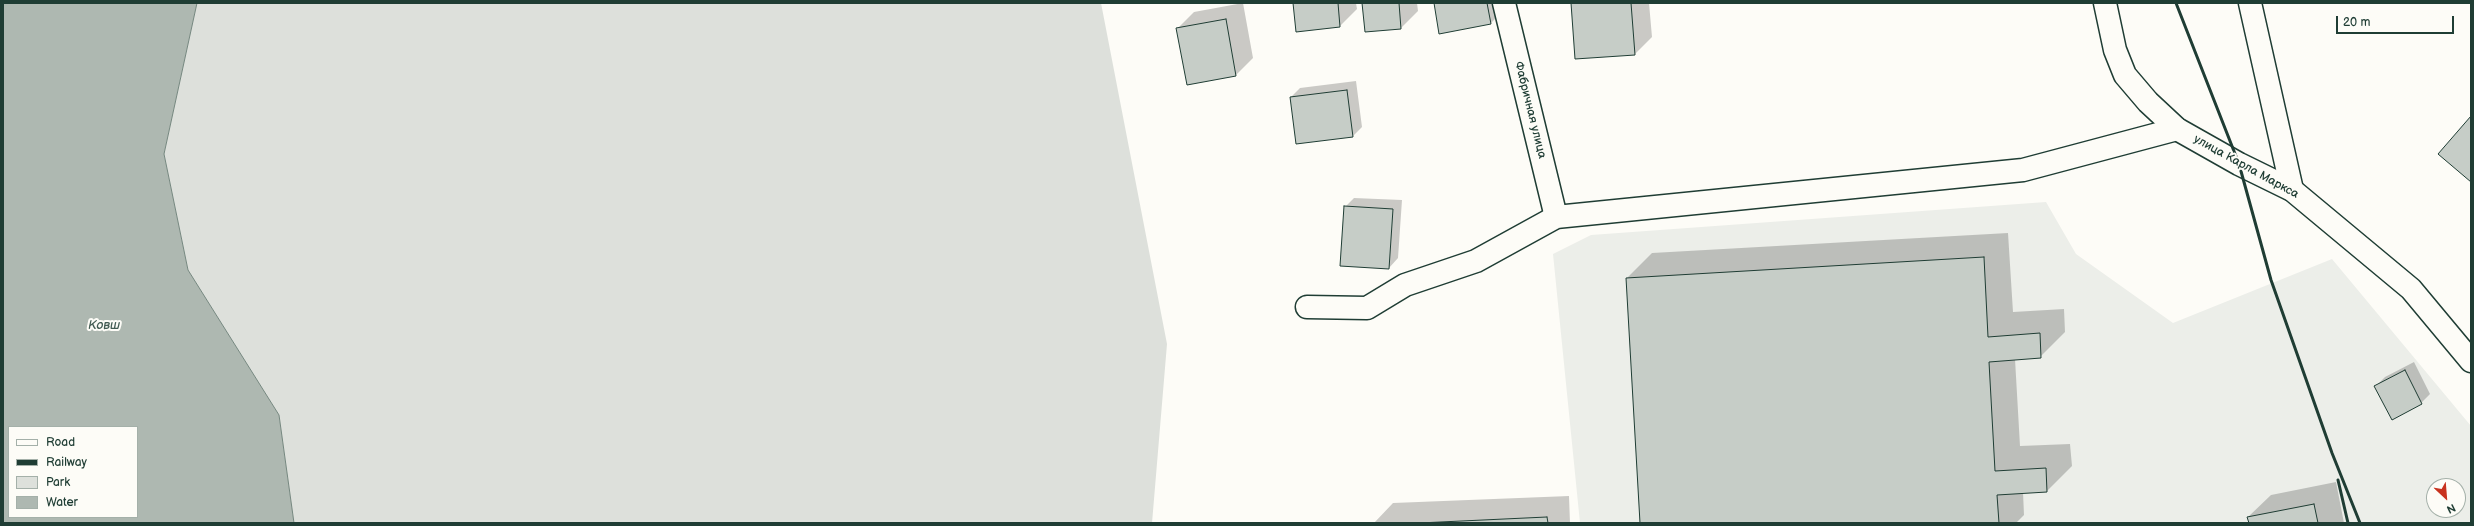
<!DOCTYPE html>
<meta charset="utf-8">
<style>
body{margin:0}
#map{position:relative;width:2474px;height:526px;overflow:hidden;background:#fdfcf7;font-family:"Balsamiq Sans",sans-serif}
canvas{display:block}
.frame{position:absolute;inset:0;border:4px solid #1f3d34;pointer-events:none}
.legend{position:absolute;left:8px;top:426px;width:130px;height:92px;box-sizing:border-box;background:#fdfcf7;border:1px solid #a4b0a9;margin:0;padding:5px 7px;list-style:none;font-size:12px;color:#1f3d34}
.legend li{display:flex;align-items:center;gap:8px;height:20px}
.legend b{width:20px;border:1px solid #a4b0a9}
.north{position:absolute;left:2426px;top:478px;width:40px;height:40px;box-sizing:border-box;background:#fdfcf7;border:1px solid #a4b0a9;border-radius:50%;rotate:154deg;font-size:11px;font-weight:700;line-height:16px;text-align:center;color:#1f3d34}
.north::after{content:'';display:block;margin:auto;width:14px;height:18px;background:#c8321e;clip-path:polygon(50% 0,100% 100%,50% 72%,0 100%)}
.scale{position:absolute;left:2336px;top:16px;width:118px;height:18px;box-sizing:border-box;border:2px solid #1f3d34;border-top:0;padding-left:5px;font-size:12px;line-height:14px;white-space:nowrap;color:#1f3d34;-webkit-text-stroke:3px #fdfcf7;paint-order:stroke}
</style>
<div id="map">
<canvas width="2474" height="526"></canvas>
<div class="frame"></div>
<ul class="legend">
<li><b style="height:5px;background:#fdfcf7"></b>Road</li>
<li><b style="height:5px;background:#1f3d34"></b>Railway</li>
<li><b style="height:11px;background:#dde0db"></b>Park</li>
<li><b style="height:11px;background:#aeb8b1"></b>Water</li>
</ul>
<div class="north">N</div>
<div class="scale">20 m</div>
</div>
<script>
const ctx = document.querySelector('canvas').getContext('2d');
ctx.lineJoin = 'round';
function fill(path, color) { ctx.fillStyle = color; ctx.fill(path, 'evenodd'); }
const toPath = rows => new Path2D(rows.map(r => 'M' + r).join(''));
function trace(path, color, width, dash) { ctx.strokeStyle = color; ctx.lineWidth = width; ctx.lineCap = dash ? 'butt' : 'round'; ctx.setLineDash(dash || []); ctx.stroke(path); }
function drawText(font, color, halo, rows, align = 'center') {
  ctx.font = font + ' "Balsamiq Sans",sans-serif'; ctx.lineWidth = 4; ctx.setLineDash([]); ctx.textBaseline = 'middle'; ctx.strokeStyle = halo; ctx.fillStyle = color; for (const [text, x, y, turn = 0] of rows) {
    ctx.save(); ctx.translate(x, y); ctx.rotate((+turn || 0) * Math.PI / 180); ctx.textAlign = isNaN(turn) ? turn : align; if (halo) ctx.strokeText(text, 0, 0); ctx.fillText(text, 0, 0); ctx.restore();
  }
}
const built = toPath([
 [2046,202,2076,254,2173,323,2332,259,2471,426,2471,523,1580,523,1553,254,1591,235],
 [2434,486,2458,486,2458,510,2434,510]
]);
const green = toPath([
 [197,3,1101,3,1167,344,1152,523,294,523,279,415,188,270,164,154]
]);
const water = toPath([
 [3,3,197,3,164,154,188,270,279,415,294,523,3,523,3,3],
 [9,427,137,427,137,517,9,517,9,427]
]);
const shadow = toPath([
 [1243,3,1253,58,1236,75,1177,29,1194,12],
 [1294,3,1356,3,1357,9,1340,26],
 [1363,3,1417,3,1418,11,1401,28,1366,31],
 [1435,3,1507,3,1508,6,1491,23],
 [1572,3,1649,3,1652,37,1635,54],
 [1356,81,1362,127,1353,136,1291,97,1300,88],
 [1354,198,1402,200,1398,258,1389,268,1345,207],
 [2008,233,2013,312,2064,309,2065,332,2040,357,2015,359,2020,446,2070,444,2072,466,2047,491,2023,492,2024,515,2016,523,1641,523,1627,278,1652,253],
 [2414,362,2430,394,2421,403,2376,386,2385,377],
 [2336,482,2344,523,2250,523,2248,517,2271,495],
 [1569,496,1570,523,1374,523,1393,503]
]);
const building = toPath([
 [1293,3,1338,3,1340,27,1296,32,1293,3],
 [1362,3,1399,3,1401,29,1365,32,1362,3],
 [1434,3,1487,3,1491,24,1439,34,1434,3],
 [1571,3,1631,3,1635,55,1575,59,1571,3],
 [1226,19,1236,76,1187,85,1176,28,1226,19],
 [1347,90,1353,137,1296,144,1290,97,1347,90],
 [2471,116,2471,182,2438,154,2471,116],
 [1344,206,1393,209,1389,269,1340,266,1344,206],
 [1984,257,1988,337,2040,333,2041,358,1989,362,1995,471,2046,468,2047,492,1997,495,1999,523,1640,523,1626,278,1984,257],
 [2405,370,2422,404,2392,420,2374,386,2405,370],
 [2314,504,2318,523,2249,523,2247,517,2314,504],
 [1547,517,1548,523,1419,523,1547,517]
]);
const service = toPath([
 [2250,3,2292,190],
 [1307,307,1367,308,1405,285,1476,261,1556,217,2023,170,2177,129]
]);
const minor = toPath([
 [1504,3,1556,217],
 [2105,3,2115,50,2125,75,2148,102,2177,129,2239,164,2292,190,2411,289,2471,361]
]);
const rail = toPath([
 [2176,3,2239,164,2271,280,2332,453,2360,523],
 [2338,480,2348,523]
]);
const streetNames = [
 ["Фабричная улица",1530,110,76],
 ["улица Карла Маркса",2246,167,29]
];
const waterNames = [
 ["Ковш",104,326]
];
fill(built, '#eceee9');
fill(green, '#dde0db');
fill(water, '#aeb8b1');
trace(water, '#75877f', 1);
fill(shadow, '#0003');
fill(building, '#c6cdc7');
trace(building, '#1f3d34', 1);
trace(service, '#1f3d34', 25);
trace(minor, '#1f3d34', 25);
trace(service, '#fdfcf7', 22);
trace(minor, '#fdfcf7', 22);
trace(rail, '#1f3d34', 3);
drawText('12px', '#1f3d34', '#fdfcf7', streetNames);
drawText('italic 13px', '#435c53', '#fdfcf7', waterNames);
</script>
